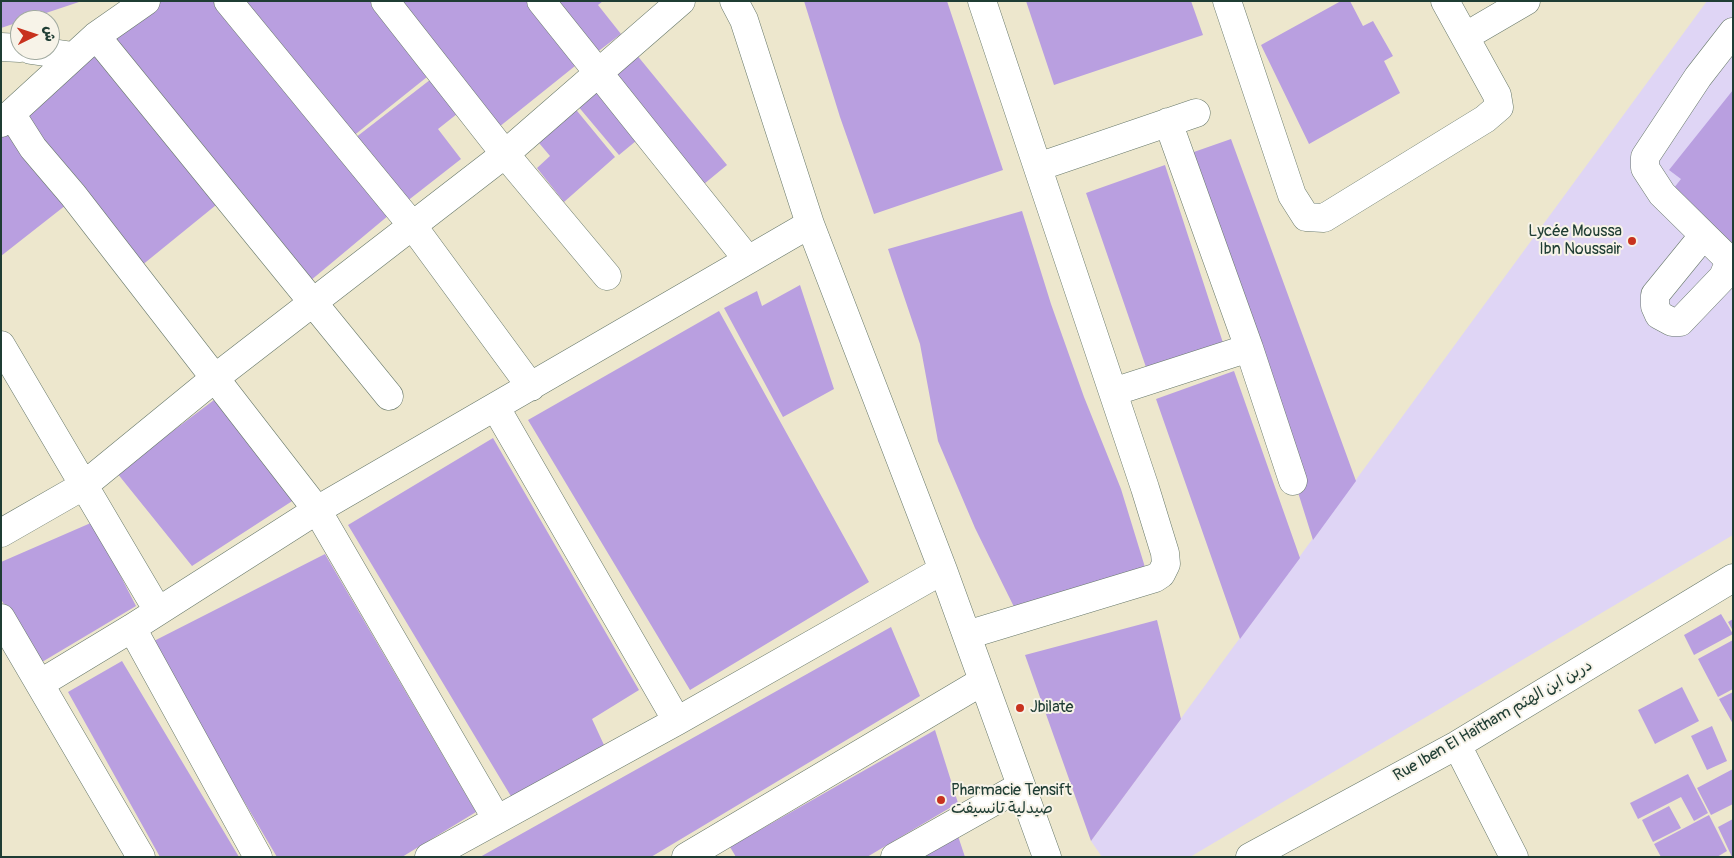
<!DOCTYPE html>
<meta charset="utf-8">
<style>
body{margin:0}
#map{position:relative;width:1734px;height:858px;overflow:hidden;background:#ede7cd;font-family:Pangolin,"Playpen Sans Arabic",sans-serif}
canvas{display:block}
.frame{position:absolute;inset:0;border:2px solid #1f3d34;pointer-events:none}
.north{position:absolute;left:10px;top:10px;width:50px;height:50px;box-sizing:border-box;background:#f7f3e8;border:1px solid #a1aaa0;border-radius:50%;rotate:86deg;font-size:14px;font-weight:700;line-height:20px;text-align:center;color:#1f3d34}
.north::after{content:'';display:block;margin:auto;width:18px;height:22px;background:#c8321e;clip-path:polygon(50% 0,100% 100%,50% 72%,0 100%)}
</style>
<div id="map">
<canvas width="1734" height="858"></canvas>
<div class="frame"></div>
<div class="north">ش</div>
</div>
<script>
const ctx = document.querySelector('canvas').getContext('2d');
ctx.lineJoin = 'round';
function fill(path, color) { ctx.fillStyle = color; ctx.fill(path, 'evenodd'); }
const toPath = rows => new Path2D(rows.map(r => 'M' + r).join(''));
function trace(path, color, width, dash) { ctx.strokeStyle = color; ctx.lineWidth = width; ctx.lineCap = dash ? 'butt' : 'round'; ctx.setLineDash(dash || []); ctx.stroke(path); }
function drawText(font, color, halo, rows, align = 'center') {
  ctx.font = font + ' Pangolin,"Playpen Sans Arabic",sans-serif'; ctx.lineWidth = 4; ctx.setLineDash([]); ctx.textBaseline = 'middle'; ctx.strokeStyle = halo; ctx.fillStyle = color; for (const [text, x, y, turn = 0] of rows) {
    ctx.save(); ctx.translate(x, y); ctx.rotate((+turn || 0) * Math.PI / 180); ctx.textAlign = isNaN(turn) ? turn : align; if (halo) ctx.strokeText(text, 0, 0); ctx.fillText(text, 0, 0); ctx.restore();
  }
}
const built = toPath([
 [1707,1,1733,1,1733,535,1190,857,1102,857,1091,841]
]);
const building = toPath([
 [1,1,79,1,79,2,1,28],
 [161,1,214,1,389,215,310,281,113,41],
 [244,1,375,1,432,73,352,137],
 [397,1,531,1,580,62,499,127],
 [559,1,603,1,598,5,621,34,596,53,556,3],
 [804,1,947,1,1003,170,874,214,840,117],
 [1026,1,1191,1,1203,35,1054,85],
 [1341,1,1350,1,1363,26,1373,21,1393,56,1384,61,1400,93,1309,144,1261,45],
 [100,49,221,201,141,266,19,114],
 [636,54,727,165,704,184,613,74],
 [435,76,462,110,438,129,461,159,406,202,355,138],
 [600,85,642,136,619,155,577,105],
 [1733,90,1733,244,1670,193,1681,179,1669,170],
 [573,106,615,157,564,202,537,168,550,156,534,137],
 [3,126,66,205,1,256,1,127],
 [1231,139,1356,481,1313,540,1191,153],
 [1165,165,1225,349,1148,373,1086,193],
 [1022,211,1051,304,1084,397,1121,489,1148,577,1018,615,975,528,938,441,920,344,888,249],
 [800,285,834,389,783,417,724,308,757,291,762,306],
 [719,311,869,582,690,690,528,420],
 [1234,371,1300,558,1240,639,1156,399],
 [222,394,300,496,192,566,117,473],
 [493,438,639,690,592,719,604,745,512,798,348,525],
 [93,522,136,606,37,665,1,599,1,562],
 [325,554,476,812,402,857,277,857,150,643],
 [1721,614,1733,634,1694,655,1684,635],
 [1733,619,1733,631,1728,622],
 [1157,620,1181,719,1091,841,1025,655],
 [891,627,920,696,651,857,480,857],
 [1733,640,1733,689,1718,697,1698,659],
 [122,661,239,857,160,857,68,692],
 [1682,687,1699,721,1655,744,1638,710],
 [1733,692,1733,724,1719,699],
 [1712,726,1727,761,1707,770,1691,736],
 [935,730,958,803,867,857,736,857,730,847],
 [1733,769,1733,804,1711,815,1697,788],
 [1688,774,1708,813,1694,821,1681,797,1638,819,1630,803],
 [1669,806,1681,828,1653,842,1642,820],
 [1709,815,1727,851,1717,857,1661,857,1654,844],
 [1733,819,1733,857,1732,857,1718,827],
 [958,836,965,857,919,857]
]);
const minor = toPath([
 [228,1,412,225,531,387],
 [385,1,505,154,607,276],
 [541,1,748,260],
 [734,1,744,20,810,224,943,570,1047,857],
 [1227,1,1292,195,1306,217,1324,218,1485,119,1499,107,1497,95,1445,1],
 [96,36,389,396],
 [1466,36,1526,1],
 [1,47,20,48],
 [31,50,73,56],
 [12,115,33,148,73,195,317,510,496,818],
 [1168,122,1249,348,1293,481],
 [1,123,96,36,146,1],
 [1038,167,1196,113],
 [1703,236,1655,295,1655,306,1659,315,1672,322,1680,322,1723,277,1728,265,1726,257,1662,194,1645,168,1645,157,1698,77,1733,32],
 [1,345,158,611],
 [1113,392,1249,348],
 [496,408,677,721],
 [1,533,83,486,215,378,505,154,681,1],
 [1,618,141,857],
 [132,628,258,857],
 [967,635,1155,578,1161,574,1166,564,1165,553,1145,488,982,1],
 [41,683,132,628,317,510,810,224],
 [1457,745,1514,857],
 [429,857,677,721,943,570],
 [686,857,983,681],
 [895,857,1021,786],
 [1250,857,1457,745,1733,578]
]);
const markers = [
 [1632,241,5,"#c8321e"],
 [1020,708,5,"#c8321e"],
 [941,800,5,"#c8321e"]
];
const poiNames = [
 ["Lycée Moussa",1622,232,"right"],
 ["Ibn Noussair",1622,250,"right"],
 ["Jbilate",1030,708],
 ["Pharmacie Tensift",951,791],
 ["صيدلية تانسيفت",951,809]
];
const streetNames = [
 ["Rue Iben El Haitham دربن ابن الهثم",1493,721,-30]
];
fill(built, '#dfd5f5');
fill(building, '#b99fe0');
trace(minor, '#67786a', 29);
trace(minor, '#fff', 28);
for (const [x, y, r, color] of markers) { const dot = new Path2D(); dot.arc(x, y, r, 0, 2 * Math.PI); ctx.fillStyle = color; ctx.fill(dot); trace(dot, '#f7f3e8', 2); }
drawText('16px', '#1f3d34', '#f7f3e8', poiNames, 'left');
drawText('16px', '#1f3d34', '#f7f3e8', streetNames);
</script>
